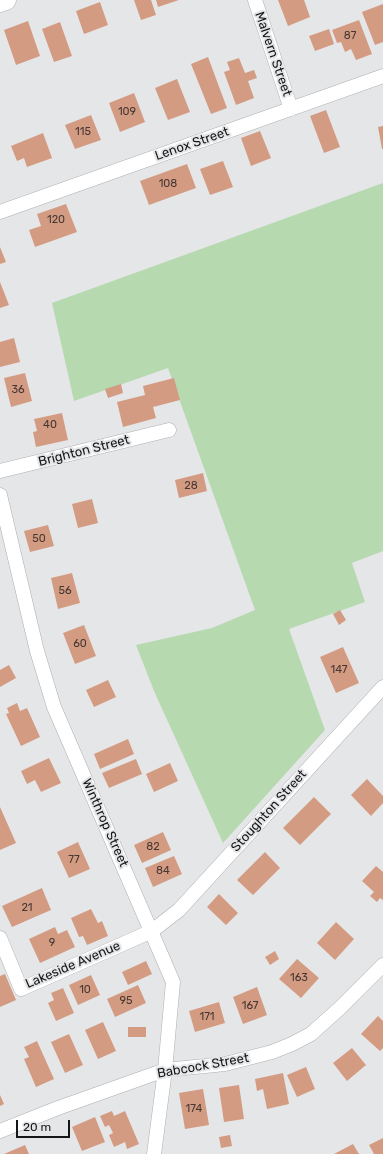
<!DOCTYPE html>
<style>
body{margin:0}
#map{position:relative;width:383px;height:1154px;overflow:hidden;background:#e5e6e8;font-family:Rubik,sans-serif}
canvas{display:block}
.scale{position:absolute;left:16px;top:1120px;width:54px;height:18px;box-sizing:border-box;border:2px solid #151617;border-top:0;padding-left:5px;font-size:12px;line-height:14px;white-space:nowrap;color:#151617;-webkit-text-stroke:3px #e5e6e8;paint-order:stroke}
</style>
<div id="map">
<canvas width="383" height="1154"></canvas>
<div class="scale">20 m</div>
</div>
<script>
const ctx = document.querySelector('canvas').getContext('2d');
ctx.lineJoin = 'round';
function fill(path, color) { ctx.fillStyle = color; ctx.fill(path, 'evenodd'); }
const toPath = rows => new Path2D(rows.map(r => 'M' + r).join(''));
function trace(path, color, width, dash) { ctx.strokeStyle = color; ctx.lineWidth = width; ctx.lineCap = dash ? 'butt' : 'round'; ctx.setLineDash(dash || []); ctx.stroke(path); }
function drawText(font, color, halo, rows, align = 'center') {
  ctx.font = font + ' Rubik,sans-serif'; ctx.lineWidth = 4; ctx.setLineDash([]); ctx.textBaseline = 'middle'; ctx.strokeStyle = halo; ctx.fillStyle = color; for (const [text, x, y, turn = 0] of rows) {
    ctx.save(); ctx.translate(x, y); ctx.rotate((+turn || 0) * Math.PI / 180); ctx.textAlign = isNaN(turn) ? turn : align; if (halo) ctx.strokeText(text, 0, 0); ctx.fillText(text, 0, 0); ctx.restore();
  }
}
const green = toPath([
 [383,183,383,551,352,563,365,602,289,629,325,730,223,843,154,691,136,645,212,628,255,610,168,368,74,401,52,303]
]);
const building = toPath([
 [134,0,151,0,156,15,141,20],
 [156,0,179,0,158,7],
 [278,0,304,0,310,17,288,26],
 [100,2,108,25,84,34,76,11],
 [383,4,383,42,375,45,362,12],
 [359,20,372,54,356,60,351,49,345,52,341,42,337,43,332,30],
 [28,21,40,56,16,65,4,30],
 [60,22,72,56,54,62,42,29],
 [329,29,334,44,315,51,309,36],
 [208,57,227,108,211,114,191,64],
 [239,58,245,73,254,70,257,78,248,81,254,98,236,105,224,72,230,70,227,62],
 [177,79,190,112,168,120,155,88],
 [134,93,145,122,120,132,109,103],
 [326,110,340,147,324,153,310,116],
 [91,115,101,140,75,149,65,125],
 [383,126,383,149,382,149,378,127],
 [260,131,271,158,251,166,241,138],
 [43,133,52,158,27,167,24,158,17,161,11,146],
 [223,161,233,187,210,195,200,169],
 [187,164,196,188,149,205,140,181],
 [66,204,77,232,35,247,29,230,41,226,37,214],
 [0,247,6,262,0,264],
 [0,282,9,305,0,308],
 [14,338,20,362,0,367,0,342],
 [25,373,32,401,11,407,4,378],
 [174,378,180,400,153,407,156,418,123,427,117,402,145,395,143,386],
 [121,384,123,393,108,398,105,389],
 [62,413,68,440,36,447,33,432,37,431,34,419],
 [203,473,207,491,179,498,175,480],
 [92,499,98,523,78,528,72,504],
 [48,525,54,546,30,552,24,531],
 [72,573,80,603,58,609,51,578],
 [340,610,346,620,339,625,333,614],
 [84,625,96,656,75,664,63,633],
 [343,647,359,683,336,693,320,657],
 [9,665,16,678,0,687,0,670],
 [108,680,116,697,94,707,86,690],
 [17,703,20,711,27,708,40,737,21,746,6,714,9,713,7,708],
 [128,739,134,754,100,769,94,754],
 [49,758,61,783,41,792,35,780,27,784,21,771],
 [136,759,142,774,109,788,102,773],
 [170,763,178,781,154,792,146,774],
 [367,779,383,796,383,803,371,816,351,795],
 [314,797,331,814,300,845,283,828],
 [0,807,16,843,0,850],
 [163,832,171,850,142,863,134,845],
 [78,842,90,869,69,878,57,852],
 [265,852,280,868,253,895,237,880],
 [174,856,182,874,153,887,145,868],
 [376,866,383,872,383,900,380,898,377,902,370,896,374,892,362,881],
 [42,888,51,910,12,927,2,906],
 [219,894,238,913,226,925,207,907],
 [91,909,98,923,102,921,108,936,87,945,83,936,79,937,71,918],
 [336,922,354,939,335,960,317,943],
 [55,927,58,934,67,930,75,947,40,963,29,939],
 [275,951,279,959,270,965,265,957],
 [297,959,319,978,301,998,279,979],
 [146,961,152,974,128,985,122,972],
 [5,974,16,1000,0,1007,0,976],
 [91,975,100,995,78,1005,69,985],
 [138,985,146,1003,115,1017,107,999],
 [257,987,267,1015,243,1024,233,997],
 [63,988,74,1013,56,1021,48,1003,54,1000,51,993],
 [219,1002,225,1023,195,1032,189,1011],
 [378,1016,383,1021,383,1048,380,1051,361,1034],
 [103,1022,116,1051,98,1059,85,1030],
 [128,1027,146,1027,146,1037,128,1037],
 [69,1034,83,1065,65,1073,51,1042],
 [37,1041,54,1079,36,1087,24,1059,29,1057,24,1047],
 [352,1048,366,1065,347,1081,333,1063],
 [306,1067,315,1089,297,1097,287,1075],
 [283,1073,289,1104,267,1109,263,1089,257,1091,255,1079],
 [239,1085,244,1119,224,1122,219,1088],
 [203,1089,209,1125,185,1129,179,1093],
 [0,1095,4,1104,0,1106],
 [112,1111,114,1116,125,1111,139,1144,127,1149,125,1142,114,1147,109,1135,113,1133,109,1125,105,1127,100,1116],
 [95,1117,105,1142,82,1151,72,1127],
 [230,1135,232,1146,221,1148,219,1137],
 [383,1138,383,1154,374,1154,369,1145],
 [353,1144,359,1154,334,1154],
 [25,1145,29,1154,4,1154]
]);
const minor = toPath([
 [255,0,291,109],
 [0,212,383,76],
 [0,471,169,430],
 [0,495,37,651,54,707,173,982,165,1070,154,1154],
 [0,938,21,989,152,931,179,910,383,687],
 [0,1131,58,1108,165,1070,225,1064,272,1052,292,1044,311,1034,340,1008,383,965]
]);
const secondary = toPath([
 [0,2,6,0]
]);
const numberNames = [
 ["87",350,36],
 ["109",127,112],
 ["115",83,132],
 ["108",168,184],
 ["120",56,220],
 ["36",18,390],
 ["40",50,425],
 ["28",191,486],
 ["50",39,539],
 ["56",65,591],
 ["60",80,644],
 ["147",339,670],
 ["82",153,847],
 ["77",74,860],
 ["84",163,871],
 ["21",27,908],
 ["9",52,943],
 ["163",299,978],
 ["10",85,990],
 ["95",126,1001],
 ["167",250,1006],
 ["171",207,1017],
 ["174",194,1109]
];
const streetNames = [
 ["Malvern Street",273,54,71],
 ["Lenox Street",192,144,-19],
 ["Brighton Street",84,451,-14],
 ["Stoughton Street",269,811,-48],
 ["Winthrop Street",105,823,66],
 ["Lakeside Avenue",73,965,-23],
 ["Babcock Street",203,1066,-10]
];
fill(green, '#b6d9b0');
fill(building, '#d49b83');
trace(minor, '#adaeb1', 15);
trace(secondary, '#adaeb1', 21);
trace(minor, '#fff', 14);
trace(secondary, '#fff', 20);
drawText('11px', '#453732', null, numberNames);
drawText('13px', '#151617', '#e5e6e8', streetNames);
</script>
